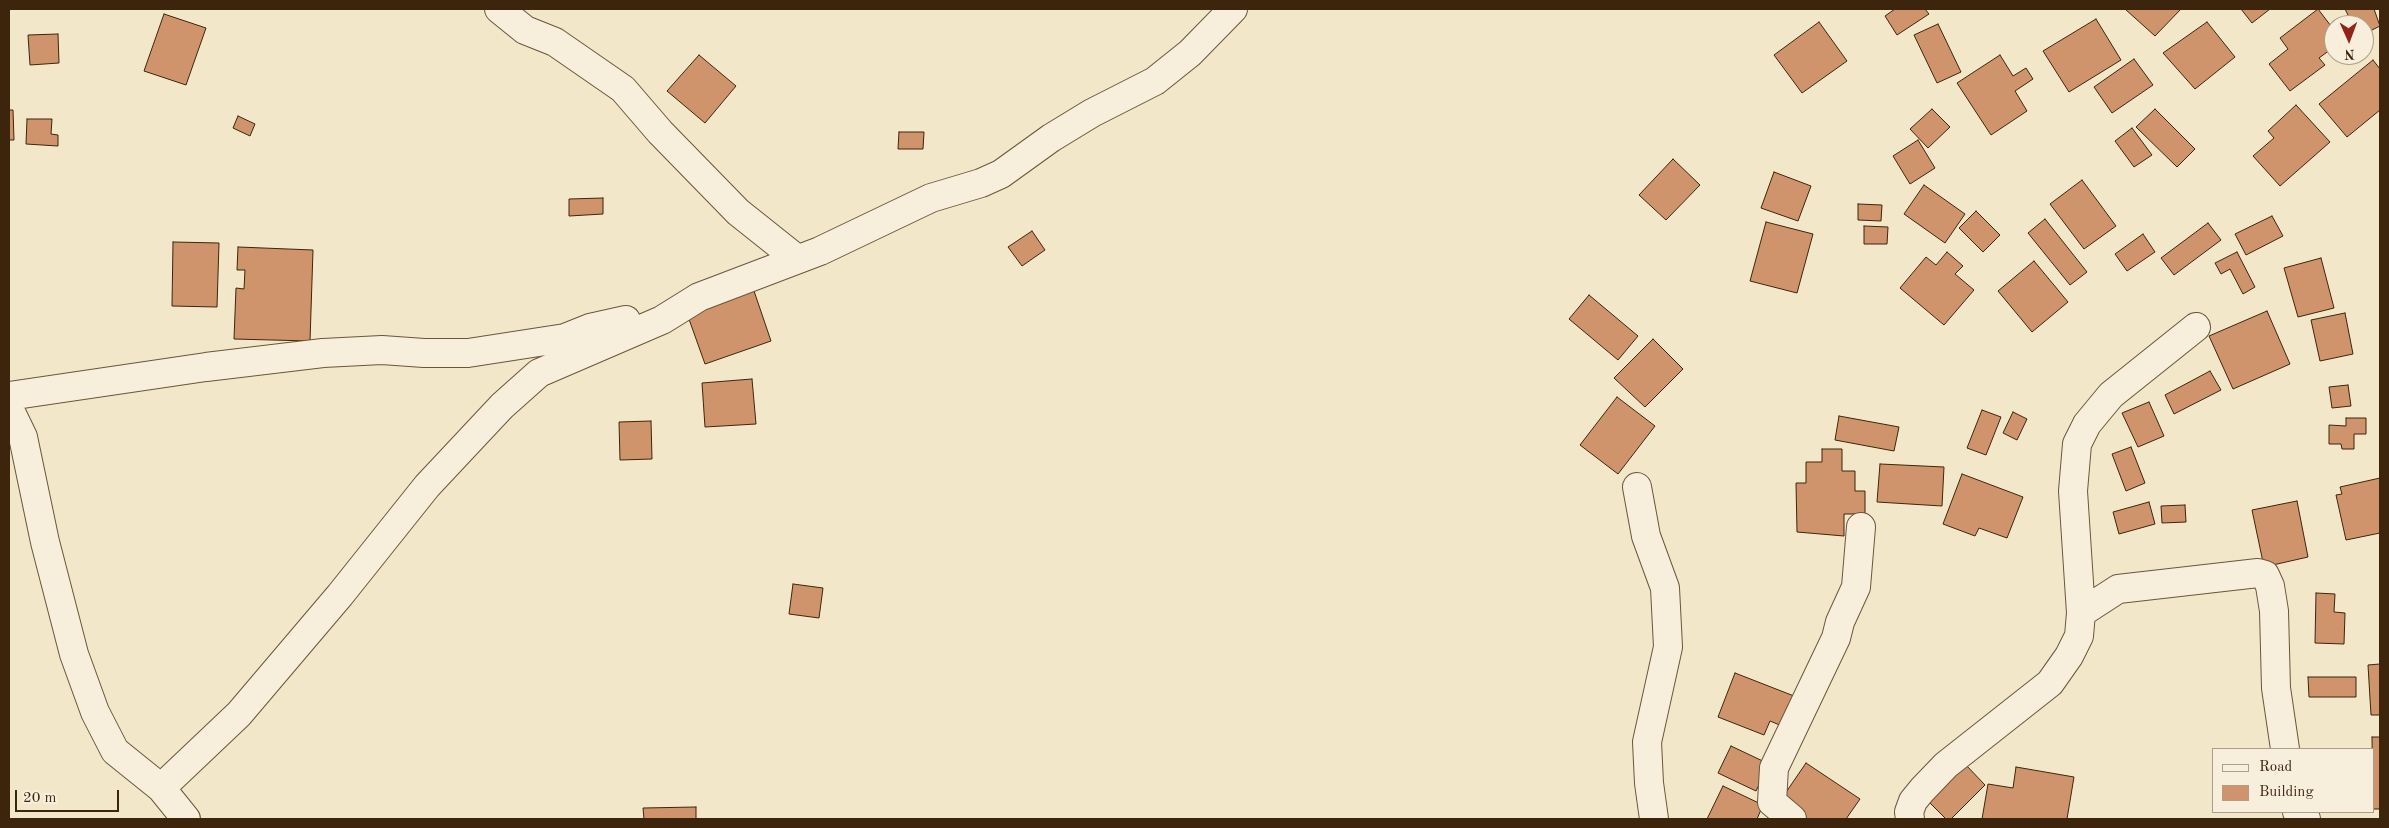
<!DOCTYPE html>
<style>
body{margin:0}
#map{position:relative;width:2389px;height:828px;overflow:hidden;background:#f2e7c9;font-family:"Old Standard TT",serif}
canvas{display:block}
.frame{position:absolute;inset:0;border:10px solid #3c250c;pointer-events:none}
.legend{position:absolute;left:2212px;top:748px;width:162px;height:65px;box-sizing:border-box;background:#f7efdc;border:1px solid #ac9e89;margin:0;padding:6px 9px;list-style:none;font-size:15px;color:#3c250c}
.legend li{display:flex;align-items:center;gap:10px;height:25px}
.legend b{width:25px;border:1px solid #ac9e89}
.north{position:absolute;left:2324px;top:15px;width:50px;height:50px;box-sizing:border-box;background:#f7efdc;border:1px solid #ac9e89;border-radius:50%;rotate:178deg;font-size:14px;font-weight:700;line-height:20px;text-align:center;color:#3c250c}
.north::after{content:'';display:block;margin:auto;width:18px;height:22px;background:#8f2418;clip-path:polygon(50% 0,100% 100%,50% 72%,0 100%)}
.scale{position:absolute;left:15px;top:790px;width:104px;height:22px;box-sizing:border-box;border:2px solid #3c250c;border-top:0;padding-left:6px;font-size:15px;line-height:18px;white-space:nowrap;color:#3c250c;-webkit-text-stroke:4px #f7efdc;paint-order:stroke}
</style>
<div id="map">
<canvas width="2389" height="828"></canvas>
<div class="frame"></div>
<ul class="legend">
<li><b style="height:6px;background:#f7efdc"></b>Road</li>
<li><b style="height:14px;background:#cf946c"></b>Building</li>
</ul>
<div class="north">N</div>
<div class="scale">20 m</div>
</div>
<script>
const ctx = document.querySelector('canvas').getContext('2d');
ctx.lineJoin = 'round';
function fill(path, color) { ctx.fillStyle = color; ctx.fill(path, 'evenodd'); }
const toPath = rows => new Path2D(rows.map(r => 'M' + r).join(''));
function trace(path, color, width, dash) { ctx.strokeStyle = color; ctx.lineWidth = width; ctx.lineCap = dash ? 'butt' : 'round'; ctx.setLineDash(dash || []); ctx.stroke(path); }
const building = toPath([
 [1895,9,1925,9,1929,14,1897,35,1885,16,1895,9],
 [2125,9,2181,9,2155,36,2125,9],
 [2241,9,2270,9,2252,23,2241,9],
 [2318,9,2334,30,2334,47,2319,58,2325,65,2290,91,2269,64,2288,49,2280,38,2318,9],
 [2345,9,2374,9,2380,26,2364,34,2364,25,2353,25,2345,9],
 [164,14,206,28,186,85,144,71,164,14],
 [2096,19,2121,60,2069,92,2043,51,2096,19],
 [1819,22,1847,61,1802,93,1774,55,1819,22],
 [2207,22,2235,57,2195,89,2163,53,2207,22],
 [1938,24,1961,72,1937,83,1914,35,1938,24],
 [58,34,59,63,30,65,28,35,58,34],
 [699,55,736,86,705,123,667,91,699,55],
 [2000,55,2013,76,2026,68,2033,79,2015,91,2027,111,1991,135,1957,83,2000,55],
 [2134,59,2153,85,2112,113,2094,87,2134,59],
 [2373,60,2380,69,2380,110,2347,137,2319,104,2373,60],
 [2296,105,2330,142,2280,186,2253,156,2274,138,2268,131,2296,105],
 [1932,109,1950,127,1928,148,1910,129,1932,109],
 [2155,109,2195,149,2177,167,2136,127,2155,109],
 [9,110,13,110,14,140,9,140,9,110],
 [238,116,255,124,250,136,233,128,238,116],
 [27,119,52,119,51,134,58,135,58,146,26,144,27,119],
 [2132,128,2152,155,2134,167,2115,141,2132,128],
 [899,132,924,132,923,149,898,149,899,132],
 [1918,140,1935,168,1910,184,1893,156,1918,140],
 [1673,159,1700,185,1666,220,1639,195,1673,159],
 [1774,172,1811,186,1798,221,1761,208,1774,172],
 [2082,180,2116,226,2084,249,2050,204,2082,180],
 [1924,185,1965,214,1945,243,1904,214,1924,185],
 [603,198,603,214,569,216,569,199,603,198],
 [1858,204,1882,205,1881,221,1858,220,1858,204],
 [1976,211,2000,235,1983,252,1959,228,1976,211],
 [2272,216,2283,236,2246,255,2235,234,2272,216],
 [2045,219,2087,272,2070,285,2028,233,2045,219],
 [1766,222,1813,234,1797,293,1750,281,1766,222],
 [2208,223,2221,240,2174,275,2161,258,2208,223],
 [1864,226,1888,227,1887,244,1864,244,1864,226],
 [1032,231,1045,250,1022,266,1008,247,1032,231],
 [2143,234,2155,252,2127,271,2115,254,2143,234],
 [173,242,219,243,217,307,172,306,173,242],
 [238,247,313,250,310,341,234,339,236,288,244,289,245,270,237,270,238,247],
 [1947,252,1963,266,1955,274,1974,290,1944,325,1900,288,1926,257,1936,265,1947,252],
 [2237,252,2255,287,2243,294,2230,269,2221,274,2215,263,2237,252],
 [2321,258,2334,308,2298,317,2284,268,2321,258],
 [2034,261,2068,302,2032,332,1998,291,2034,261],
 [752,285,771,341,705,364,685,308,752,285],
 [1589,295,1638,336,1618,360,1569,319,1589,295],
 [2267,311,2290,364,2233,389,2209,336,2267,311],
 [2345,313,2353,354,2320,361,2311,320,2345,313],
 [1653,339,1683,369,1645,407,1614,378,1653,339],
 [2210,371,2221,390,2174,414,2165,395,2210,371],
 [752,379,756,424,705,427,702,383,752,379],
 [2348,385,2351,406,2332,408,2329,387,2348,385],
 [1617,397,1655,426,1618,474,1580,445,1617,397],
 [2149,402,2164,436,2138,447,2122,413,2149,402],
 [1982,410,2001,417,1986,455,1967,448,1982,410],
 [2013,412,2027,419,2017,440,2003,433,2013,412],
 [1839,416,1899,427,1894,451,1835,440,1839,416],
 [2346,418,2366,418,2366,434,2354,434,2354,449,2342,449,2341,444,2329,444,2329,425,2346,426,2346,418],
 [651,421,652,459,620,460,619,422,651,421],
 [2131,447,2145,483,2126,491,2112,454,2131,447],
 [1822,449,1842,449,1842,471,1855,471,1855,491,1865,491,1865,514,1844,514,1844,536,1797,532,1796,483,1806,483,1806,462,1822,462,1822,449],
 [1880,464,1944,467,1942,506,1877,502,1880,464],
 [1962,474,2023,497,2007,538,1979,528,1975,536,1943,524,1962,474],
 [2380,478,2380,533,2346,540,2336,495,2342,494,2340,487,2380,478],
 [2297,501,2308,557,2264,567,2252,510,2297,501],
 [2149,502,2155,524,2119,534,2113,512,2149,502],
 [2185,505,2186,522,2162,523,2161,506,2185,505],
 [793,584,823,588,819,618,789,614,793,584],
 [2316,593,2335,594,2334,612,2345,613,2344,644,2315,643,2316,593],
 [2380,664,2380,715,2371,715,2368,665,2380,664],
 [1735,673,1794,696,1782,726,1770,721,1764,735,1718,717,1735,673],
 [2308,677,2356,677,2356,697,2309,697,2308,677],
 [2372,737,2380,737,2380,809,2373,809,2372,737],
 [1731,746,1769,764,1756,791,1718,773,1731,746],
 [1806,763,1860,799,1846,819,1807,819,1780,801,1806,763],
 [1965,764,1985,785,1951,819,1946,819,1928,801,1965,764],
 [2016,767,2074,777,2067,819,1982,819,1988,784,2013,788,2016,767],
 [1723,786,1763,805,1757,819,1707,819,1723,786],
 [696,807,696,819,644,819,643,808,696,807]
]);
const minor = toPath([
 [499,9,525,30,555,42,623,89,660,132,738,212,797,259],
 [9,396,206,367,323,353,382,350,424,353,468,353,565,338,590,328,626,320],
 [9,408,23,437,45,542,74,654,95,712,115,751,161,788,186,819],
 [1637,487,1646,536,1665,588,1668,647,1647,742,1649,783,1654,819],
 [2081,613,2118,589,2258,573,2265,575,2270,586,2274,611,2276,688,2285,749],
 [161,788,239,714,340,595,427,486,502,406,539,373,662,320,699,297,820,251,931,198,981,183,1001,174,1051,138,1092,113,1155,81,1190,53,1233,9],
 [2297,812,2306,819],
 [1792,819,1772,802,1774,768,1836,638,1840,622,1856,587,1861,527],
 [1910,819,1909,812,1913,801,1922,790,1946,765,2050,683,2069,656,2079,636,2081,613,2073,491,2077,444,2087,424,2111,395,2196,327]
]);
fill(building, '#cf946c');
trace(building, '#3c250c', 1);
trace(minor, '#6a563b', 30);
trace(minor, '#f7efdc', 28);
</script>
